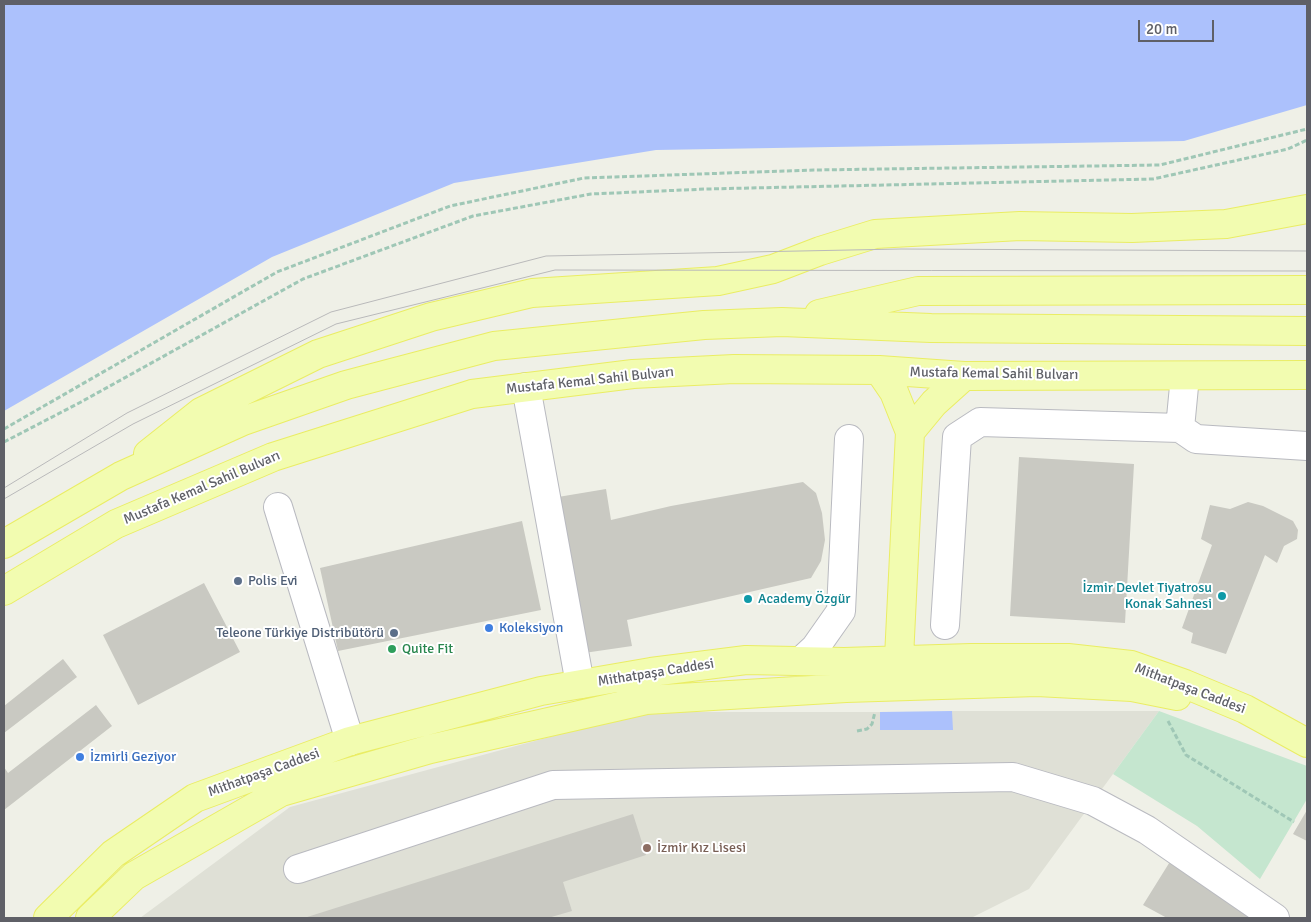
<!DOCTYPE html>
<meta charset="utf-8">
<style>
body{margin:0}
#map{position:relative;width:1311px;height:922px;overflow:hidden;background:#eff0e7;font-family:Signika,sans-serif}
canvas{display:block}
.frame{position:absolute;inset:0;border:5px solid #5f6067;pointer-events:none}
.scale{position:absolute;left:1138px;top:20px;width:76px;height:22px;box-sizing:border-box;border:2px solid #5f6067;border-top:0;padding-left:6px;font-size:15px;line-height:18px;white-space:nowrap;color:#5f6067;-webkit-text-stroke:4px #fff;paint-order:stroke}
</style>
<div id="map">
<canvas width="1311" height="922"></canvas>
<div class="frame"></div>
<div class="scale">20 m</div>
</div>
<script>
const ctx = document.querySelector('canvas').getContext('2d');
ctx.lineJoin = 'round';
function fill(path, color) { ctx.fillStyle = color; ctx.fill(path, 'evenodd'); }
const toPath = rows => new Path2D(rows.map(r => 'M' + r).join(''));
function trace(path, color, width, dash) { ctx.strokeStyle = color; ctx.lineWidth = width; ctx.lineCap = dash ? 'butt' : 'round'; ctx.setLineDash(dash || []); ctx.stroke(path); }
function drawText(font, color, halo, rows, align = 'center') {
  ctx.font = font + ' Signika,sans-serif'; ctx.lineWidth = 4; ctx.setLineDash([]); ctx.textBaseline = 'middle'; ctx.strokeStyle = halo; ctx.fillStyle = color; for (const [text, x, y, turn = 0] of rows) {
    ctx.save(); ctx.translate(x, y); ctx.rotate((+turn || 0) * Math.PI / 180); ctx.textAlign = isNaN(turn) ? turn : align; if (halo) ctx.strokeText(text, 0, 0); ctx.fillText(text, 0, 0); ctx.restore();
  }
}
const education = toPath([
 [952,711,1159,711,1029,889,971,918,140,918,290,807,642,712,880,712,881,730,952,730]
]);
const green = toPath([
 [1159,711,1307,766,1307,799,1260,879,1197,826,1113,774]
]);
const water = toPath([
 [4,4,1307,4,1307,105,1184,141,656,150,454,183,272,257,4,411],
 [952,711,953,730,880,730,880,712]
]);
const building = toPath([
 [1019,457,1134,464,1125,623,1010,616],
 [803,482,816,493,822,513,825,540,821,561,811,578,627,620,632,646,584,653,558,497,606,489,611,520,671,506],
 [1248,502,1263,506,1293,521,1298,530,1297,539,1284,546,1277,563,1265,555,1226,654,1191,643,1193,633,1182,628,1212,545,1201,539,1210,505,1230,509],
 [522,521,541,610,338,651,320,568],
 [204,583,240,652,138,705,103,635],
 [63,659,77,677,4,733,4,706],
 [96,705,112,726,4,810,4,767,8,773],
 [1307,810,1307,841,1293,834],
 [633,814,646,855,563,882,572,911,548,918,304,918],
 [1171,860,1258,918,1167,918,1143,905]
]);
const path = toPath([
 [4,429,277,272,450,206,584,178,814,170,1160,165,1307,129],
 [4,442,81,402,303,279,473,216,591,194,706,189,1153,179,1288,149,1307,140],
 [1168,721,1186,755,1294,822],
 [857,731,867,729,872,724,875,712]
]);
const minor = toPath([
 [1185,376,1180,428,1196,439,1307,446],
 [526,387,580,684],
 [278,507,350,741],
 [945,625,957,437,980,422,1180,428],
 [801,661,815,648,841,611,849,439],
 [298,869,553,785,1013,777,1093,801,1147,830,1275,918]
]);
const major = toPath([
 [819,314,918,291,1307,290],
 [879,370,894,392,910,432,898,678],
 [910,432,934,403,964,376],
 [148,454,201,412,318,354,431,317,532,293,718,281,773,269,820,251,875,234,1020,226,1132,228,1226,224,1307,209],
 [4,544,121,476,243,421,346,385,494,346,704,325,782,322,931,328,1307,331],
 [4,591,116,524,273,457,472,394,633,374,734,369,879,370,964,376,1307,375],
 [48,918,113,854,195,798,350,741,541,691,651,672,746,660,844,662,971,658,1068,658,1131,665,1185,684,1245,709,1307,743],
 [90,918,134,876,281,792,430,749,646,700,846,688,1037,682,1132,687,1177,696]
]);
const tram = toPath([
 [4,488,127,413,331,312,546,256,901,249,1307,251],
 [4,499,133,424,336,324,555,270,1307,271]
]);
const markers = [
 [238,581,5,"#5c6f8a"],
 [1222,596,5,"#0f9aa8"],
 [748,599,5,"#0f9aa8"],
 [489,628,5,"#3f7fe0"],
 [394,633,5,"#5c6f8a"],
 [392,649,5,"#2e9e5b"],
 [80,757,5,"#3f7fe0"],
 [647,848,5,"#8d6e63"]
];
const streetNames = [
 ["Mustafa Kemal Sahil Bulvarı",994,374,1],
 ["Mustafa Kemal Sahil Bulvarı",590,381,-6],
 ["Mustafa Kemal Sahil Bulvarı",202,488,-23],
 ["Mithatpaşa Caddesi",656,673,-9],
 ["Mithatpaşa Caddesi",1190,689,21],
 ["Mithatpaşa Caddesi",264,773,-20]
];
const serviceNames = [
 ["Polis Evi",248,581],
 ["Teleone Türkiye Distribütörü",384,633,"right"]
];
const cultureNames = [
 ["İzmir Devlet Tiyatrosu",1212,588],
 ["Konak Sahnesi",1212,604],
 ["Academy Özgür",758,599,"left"]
];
const shopNames = [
 ["Koleksiyon",499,628],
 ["İzmirli Geziyor",90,757]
];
const leisureNames = [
 ["Quite Fit",402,649]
];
const educationNames = [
 ["İzmir Kız Lisesi",657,848]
];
fill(education, '#dfe0d6');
fill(green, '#c5e6cf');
fill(water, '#acc1fc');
fill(building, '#c9c9c2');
trace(minor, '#b9bac0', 30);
trace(major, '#eaed64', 30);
trace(path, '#9fc7b6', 3, [5, 2.5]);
trace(minor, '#fff', 28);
trace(major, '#f2fcb0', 28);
trace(tram, '#b9b9ba', 1);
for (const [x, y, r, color] of markers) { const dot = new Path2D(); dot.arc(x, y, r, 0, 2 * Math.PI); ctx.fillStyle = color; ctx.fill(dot); trace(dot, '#fff', 2); }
drawText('14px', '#5f6067', '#fff', streetNames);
drawText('14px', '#4e5e75', '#fff', serviceNames, 'left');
drawText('14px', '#0d838f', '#fff', cultureNames, 'right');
drawText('14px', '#366cbe', '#fff', shopNames, 'left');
drawText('14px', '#27864d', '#fff', leisureNames, 'left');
drawText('14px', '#785e54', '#fff', educationNames, 'left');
</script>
